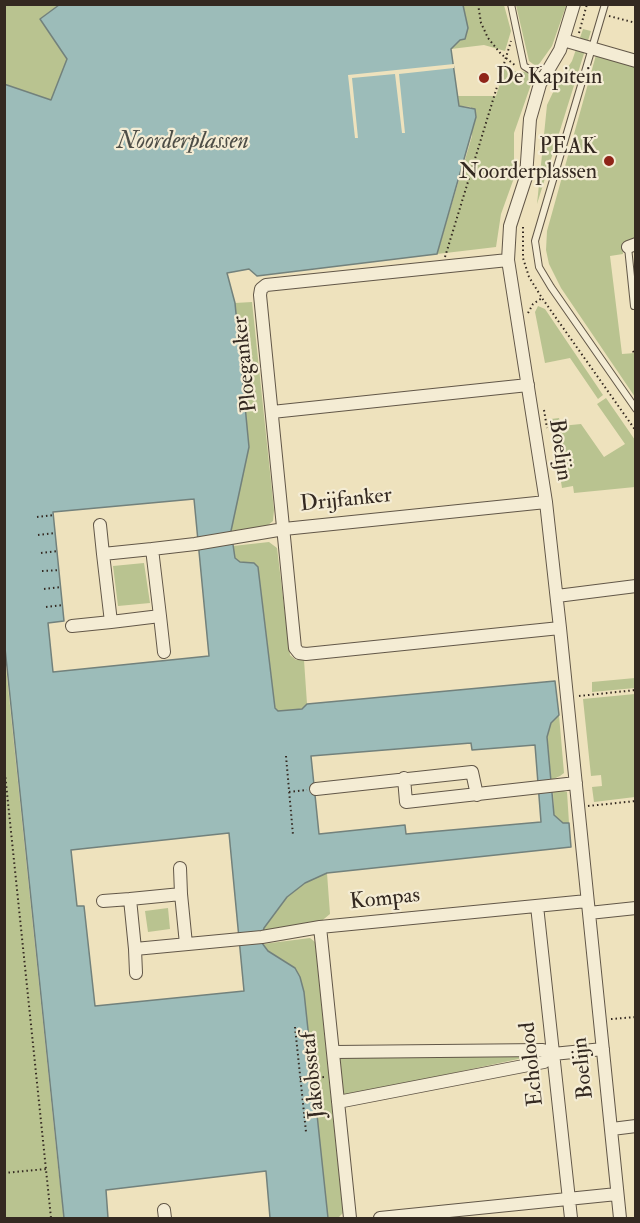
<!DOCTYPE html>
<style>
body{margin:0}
#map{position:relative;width:640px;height:1223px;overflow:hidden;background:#eee2bd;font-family:"IM FELL Double Pica",serif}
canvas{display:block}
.frame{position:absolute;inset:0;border:6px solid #342921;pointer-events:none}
</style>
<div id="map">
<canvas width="640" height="1223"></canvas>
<div class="frame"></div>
</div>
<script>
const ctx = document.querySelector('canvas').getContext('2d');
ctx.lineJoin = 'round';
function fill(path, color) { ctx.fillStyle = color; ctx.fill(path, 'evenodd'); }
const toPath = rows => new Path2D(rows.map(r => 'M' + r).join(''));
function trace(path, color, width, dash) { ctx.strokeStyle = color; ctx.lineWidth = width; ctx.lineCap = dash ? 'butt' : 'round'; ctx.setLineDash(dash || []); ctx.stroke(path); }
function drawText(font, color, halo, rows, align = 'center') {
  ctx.font = font + ' "IM FELL Double Pica",serif'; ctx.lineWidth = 4.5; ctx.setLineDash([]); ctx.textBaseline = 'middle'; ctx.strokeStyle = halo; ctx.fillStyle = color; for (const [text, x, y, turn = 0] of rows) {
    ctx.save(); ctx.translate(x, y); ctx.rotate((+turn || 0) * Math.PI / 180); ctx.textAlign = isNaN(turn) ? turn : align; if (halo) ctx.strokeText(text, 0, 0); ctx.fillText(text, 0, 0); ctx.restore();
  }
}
const green = toPath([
 [5,5,59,5,40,19,67,59,51,101,5,84],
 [463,5,504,5,511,31,505,51,484,45,451,49,468,28],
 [562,5,566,6,552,46,537,67,529,61,516,5],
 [583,29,591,31,537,204,547,105,557,84,572,61],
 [596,55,635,66,635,238,622,243,623,254,610,256,622,354,635,353,635,397,561,288,549,264,546,250,547,231],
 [506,64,513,71,527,72,534,76,514,133,514,178,501,214,496,247,437,254,472,136,471,107,459,106,458,96,496,96],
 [252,302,274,510,273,521,267,526,231,531,249,447,235,303],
 [538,306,545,309,603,395,598,399,570,358,545,363,535,312],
 [606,398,635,440,635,487,574,493,573,486,562,488,551,419,559,418,561,426,581,424,604,457,625,444,597,404],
 [269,542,277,548,290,655,296,660,304,660,307,704,302,709,278,711,275,707,258,567,254,563,240,562,235,558,233,546],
 [144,563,150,603,118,606,113,566],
 [4,648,58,1167,64,1218,5,1218],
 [635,678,635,688,592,692,592,682],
 [635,694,635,797,594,802,592,787,602,786,601,775,591,776,583,699],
 [559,715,564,773,560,776,551,780,547,737,551,723],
 [563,791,567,792,569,823,563,823,554,816,553,792],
 [327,873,330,914,319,923,263,932,264,928,287,897,305,883],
 [168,908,170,929,148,932,145,911],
 [310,938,315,942,343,1213,339,1217,328,1218,304,992,300,977,286,962,268,951,263,944],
 [537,1055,346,1096,343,1092,338,1063,340,1057]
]);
const water = toPath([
 [59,5,463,5,468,28,465,39,460,40,451,49,459,106,475,109,476,117,437,254,257,276,249,269,227,273,235,303,249,447,231,531,235,558,240,562,254,563,258,567,275,708,278,711,302,709,307,704,555,681,559,715,551,723,547,737,554,815,563,823,569,823,571,847,327,873,305,883,287,897,264,928,263,932,261,932,262,943,268,951,295,968,300,977,304,992,328,1218,270,1218,266,1171,106,1190,108,1218,64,1218,5,648,4,84,51,100,67,59,40,19,59,5],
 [194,499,209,656,53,672,48,623,64,621,53,512,194,499],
 [471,743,472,750,535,745,541,822,406,834,405,825,319,834,311,756,471,743],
 [229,833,244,991,95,1006,84,906,77,906,71,850,229,833]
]);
const pier = toPath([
 [454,64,454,68,399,74,405,133,402,133,395,74,352,78,358,138,355,138,348,75]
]);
const path = toPath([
 [27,4,29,6,32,4],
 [478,4,481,23,488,38,501,54,516,66],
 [609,16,636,23],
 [579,33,587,4],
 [523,227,523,258,529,277,542,298,636,431],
 [445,257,511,41],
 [528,313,533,304,542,298],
 [633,351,636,357],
 [544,410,547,428],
 [37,517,54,515],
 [38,535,55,533],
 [41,553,58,551],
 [42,571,60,570],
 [44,589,61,587],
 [46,607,63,605],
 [579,696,636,690],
 [286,756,293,835],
 [4,764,51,1218],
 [289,792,307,790],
 [588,806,636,801],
 [611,1019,636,1017],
 [295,1027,306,1132],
 [300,1079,325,1077],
 [4,1173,46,1169]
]);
const lane = toPath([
 [511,4,524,66,543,78],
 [605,4,535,241,539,267,551,287,636,409],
 [628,247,634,306]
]);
const street = toPath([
 [574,4,560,50,540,84,530,119,526,177,510,226,508,260,546,502,560,628,620,1218],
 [563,40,636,61],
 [628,247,636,244],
 [508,260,266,285,261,289,260,295,295,648,299,653,306,654,560,628],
 [272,412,528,385],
 [100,525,103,554],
 [152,549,160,616,111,622,103,554,152,549,195,544,284,529,546,502],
 [557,596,636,586],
 [160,616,164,652],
 [72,626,111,622],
 [404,778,406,802,576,783],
 [316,789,472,772,477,795],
 [180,868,181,894],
 [103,901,130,899],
 [537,906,571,1218],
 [589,913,636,908],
 [320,927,350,1218],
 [186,944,181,894,130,899,135,949,262,937,320,927,587,901],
 [135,949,136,973],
 [334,1052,543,1050,553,1054],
 [338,1102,544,1062,553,1054,603,1049],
 [612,1129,636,1126],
 [164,1210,165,1218],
 [380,1218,617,1194]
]);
const markers = [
 [484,78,6,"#8f2418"],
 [609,161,6,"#8f2418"]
];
const poiNames = [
 ["De Kapitein",496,78],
 ["PEAK",597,148,"right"],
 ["Noorderplassen",597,173,"right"]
];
const streetNames = [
 ["Ploeganker",246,364,-96],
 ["Boelijn",559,450,82],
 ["Drijfanker",346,501,-6],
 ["Kompas",385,900,-6],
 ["Echolood",533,1064,-96],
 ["Boelijn",584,1068,-96],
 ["Jakobsstaf",314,1075,-96]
];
const waterNames = [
 ["Noorderplassen",183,143]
];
fill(green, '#b9c390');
fill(water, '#9cbcb9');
trace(water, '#72817c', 1.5);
fill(pier, '#eee2bd');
trace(lane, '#625748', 8);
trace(street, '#625748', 14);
trace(path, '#342921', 2, [1.5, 3]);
trace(lane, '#f4ecd4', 6);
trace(street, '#f4ecd4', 12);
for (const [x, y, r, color] of markers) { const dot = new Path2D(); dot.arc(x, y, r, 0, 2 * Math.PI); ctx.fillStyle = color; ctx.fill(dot); trace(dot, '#f4ecd4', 2); }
drawText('22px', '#342921', '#f4ecd4', poiNames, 'left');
drawText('22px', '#342921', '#f4ecd4', streetNames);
drawText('italic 24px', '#4e4e47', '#f4ecd4', waterNames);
</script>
